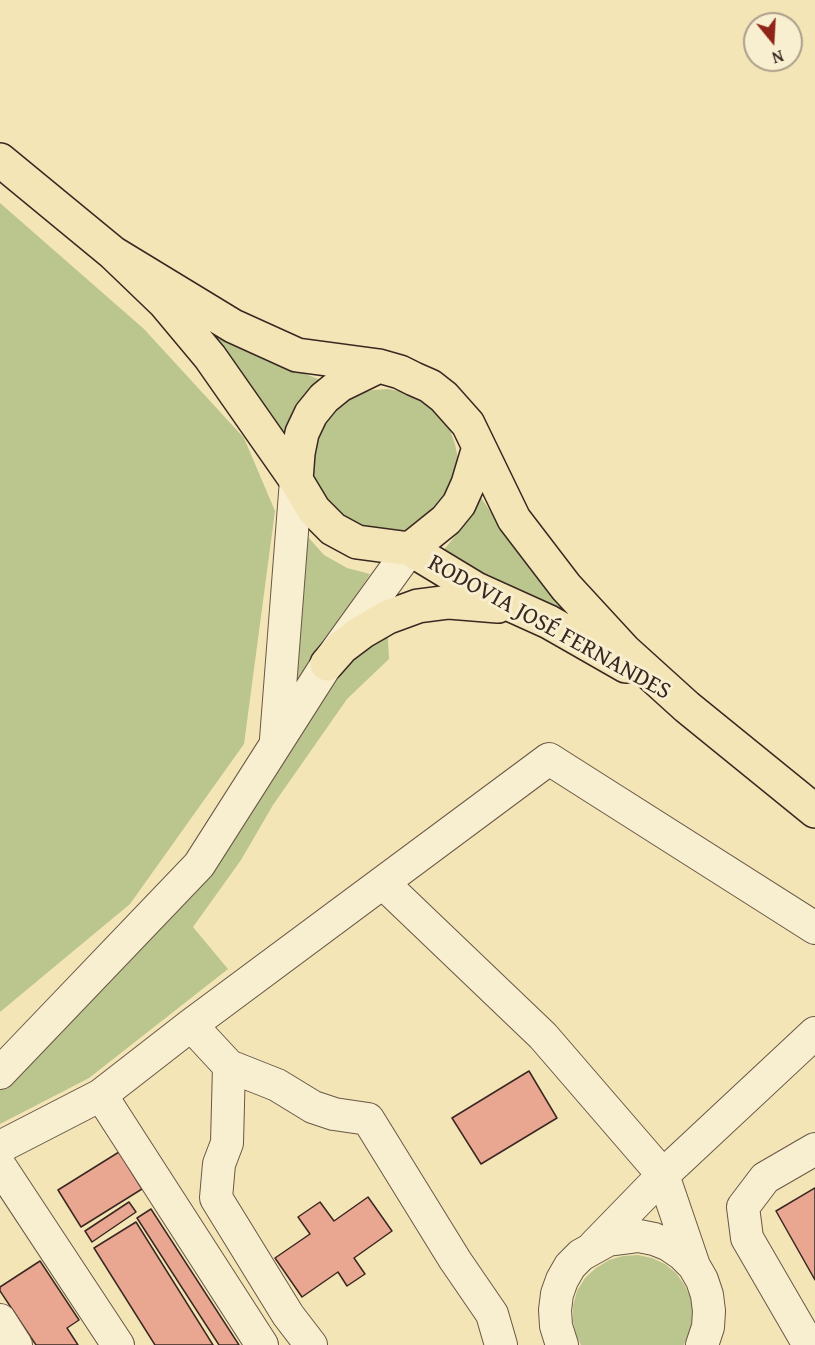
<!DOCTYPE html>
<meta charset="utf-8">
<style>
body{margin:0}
#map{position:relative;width:815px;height:1345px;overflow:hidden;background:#f4e5b7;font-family:"Gentium Book Plus",serif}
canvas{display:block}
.north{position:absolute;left:743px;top:12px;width:60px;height:60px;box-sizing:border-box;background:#f8eed0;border:2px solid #ac9f8a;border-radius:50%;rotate:162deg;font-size:16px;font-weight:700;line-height:24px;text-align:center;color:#392821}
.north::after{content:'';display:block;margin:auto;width:21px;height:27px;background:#8f2418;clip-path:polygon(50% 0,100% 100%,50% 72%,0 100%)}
</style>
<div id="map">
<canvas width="815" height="1345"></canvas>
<div class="north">N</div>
</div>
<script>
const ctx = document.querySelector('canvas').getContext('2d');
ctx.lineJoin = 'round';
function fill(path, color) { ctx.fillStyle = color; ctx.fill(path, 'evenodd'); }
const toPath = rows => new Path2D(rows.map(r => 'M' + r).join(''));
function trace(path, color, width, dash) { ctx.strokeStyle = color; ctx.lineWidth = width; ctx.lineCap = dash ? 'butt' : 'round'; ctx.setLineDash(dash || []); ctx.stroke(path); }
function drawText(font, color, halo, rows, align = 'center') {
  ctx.font = font + ' "Gentium Book Plus",serif'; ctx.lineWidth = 6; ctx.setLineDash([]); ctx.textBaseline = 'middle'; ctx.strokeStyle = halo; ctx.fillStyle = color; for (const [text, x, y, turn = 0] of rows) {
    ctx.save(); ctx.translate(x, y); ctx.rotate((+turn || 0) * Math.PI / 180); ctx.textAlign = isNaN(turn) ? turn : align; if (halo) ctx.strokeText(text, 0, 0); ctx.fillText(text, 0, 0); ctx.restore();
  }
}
const green = toPath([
 [0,203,144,329,244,438,275,511,244,744,130,904,0,1012],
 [189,312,291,368,335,386,289,447],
 [388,389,403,392,418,397,431,405,450,430,455,444,458,459,457,475,445,504,409,532,394,535,337,519,312,481,311,451,322,422,344,401,358,394,373,390],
 [477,492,512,543,616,651,437,558,465,524],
 [307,536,324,555,347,568,370,574,291,694],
 [387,622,389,659,347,699,273,805,241,860,193,927,228,969,89,1078,0,1124,0,1079,180,908,333,662],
 [638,1255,652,1258,665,1264,676,1273,684,1284,690,1297,693,1310,692,1324,684,1345,581,1345,576,1335,573,1321,573,1306,577,1291,585,1278,596,1268,609,1260,623,1256]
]);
const building = toPath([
 [529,1071,557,1118,481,1164,452,1118,529,1071],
 [119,1152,142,1189,81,1227,58,1190,119,1152],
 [815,1188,815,1280,776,1211,815,1188],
 [368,1197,392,1231,354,1258,365,1274,347,1286,338,1272,302,1297,275,1258,310,1234,298,1217,320,1202,334,1221,368,1197],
 [129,1202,136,1212,92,1242,85,1231,129,1202],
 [151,1209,239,1345,219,1345,137,1218,151,1209],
 [136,1222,213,1345,155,1345,94,1248,136,1222],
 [40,1261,79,1320,67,1328,78,1345,36,1345,0,1291,0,1287,40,1261]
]);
const minor = toPath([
 [276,739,296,480],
 [383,883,543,1036,663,1175,694,1266],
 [191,1025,229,1066,277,1085,313,1107,334,1114,368,1119,455,1260,492,1314,501,1345],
 [229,1066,227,1143,219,1164,216,1198,288,1315,311,1345],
 [0,1073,199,865,327,664,410,549],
 [101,1095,262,1345],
 [0,1147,101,1095,191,1025,549,759,815,928],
 [0,1166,118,1345],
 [594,1246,663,1175,815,1033],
 [0,1320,16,1345],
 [562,1345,556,1326,555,1310,557,1294,562,1280,570,1266,581,1255,608,1240,639,1236,654,1239,669,1245,682,1254,694,1266,702,1280,707,1295,709,1311,708,1327,702,1345],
 [809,1345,747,1238,743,1207,765,1178,815,1149]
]);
const major = toPath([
 [0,160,113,253,164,302,210,357,296,480,314,510,333,529,357,542,410,549,446,520,459,504,468,484,479,447],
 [113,253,233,326,297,355,379,366,400,372,414,379,430,386,444,397,468,424,514,519,566,587,624,650,687,707,815,811],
 [296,480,298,453,302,433,311,414,324,398,340,385,379,366],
 [410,549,476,589,549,622,626,666],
 [327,664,342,647,362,632,388,617,418,606,449,602,498,606]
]);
const streetNames = [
 ["RODOVIA JOSÉ FERNANDES",549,628,29]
];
fill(green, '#bbc58e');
fill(building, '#e9a792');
trace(building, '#392821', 1.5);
trace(minor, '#685746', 34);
trace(major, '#392821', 36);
trace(minor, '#f8eed0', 32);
trace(major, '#f4e5b7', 33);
drawText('24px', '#392821', '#f8eed0', streetNames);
</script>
